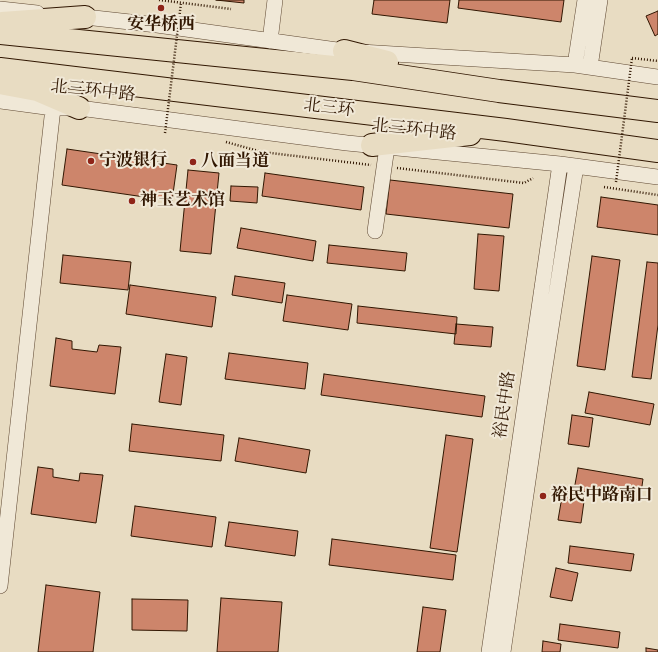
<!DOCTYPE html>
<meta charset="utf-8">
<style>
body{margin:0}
canvas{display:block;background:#e8dcc2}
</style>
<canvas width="658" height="652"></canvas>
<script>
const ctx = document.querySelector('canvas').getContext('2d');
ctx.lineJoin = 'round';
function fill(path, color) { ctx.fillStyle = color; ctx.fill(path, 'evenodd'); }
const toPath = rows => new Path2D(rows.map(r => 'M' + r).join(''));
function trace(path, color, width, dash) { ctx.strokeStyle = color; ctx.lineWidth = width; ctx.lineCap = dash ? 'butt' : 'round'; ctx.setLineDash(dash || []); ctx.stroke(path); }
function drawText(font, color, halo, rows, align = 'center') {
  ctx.font = font + ' "IM FELL DW Pica","Noto Serif SC",serif'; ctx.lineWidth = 4; ctx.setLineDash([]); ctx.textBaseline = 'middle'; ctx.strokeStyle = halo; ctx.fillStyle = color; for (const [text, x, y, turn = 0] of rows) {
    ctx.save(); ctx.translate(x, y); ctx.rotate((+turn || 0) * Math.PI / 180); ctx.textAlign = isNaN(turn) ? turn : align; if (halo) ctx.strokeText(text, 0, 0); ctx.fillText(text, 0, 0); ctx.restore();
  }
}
const building = toPath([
 [216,0,244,0,244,3,216,0],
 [374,0,450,0,447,23,372,14,374,0],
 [459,0,564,0,561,22,458,8,459,0],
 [658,11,658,34,655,36,646,16,658,11],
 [67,149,177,165,172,201,62,185,67,149],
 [188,170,219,173,211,254,180,251,188,170],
 [265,173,364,187,361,210,262,196,265,173],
 [390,180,513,194,509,228,386,214,390,180],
 [231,186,258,187,257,203,230,201,231,186],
 [601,197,658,205,658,235,597,227,601,197],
 [241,228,316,241,313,261,237,248,241,228],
 [478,234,504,236,499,291,474,289,478,234],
 [329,245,407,253,405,271,327,263,329,245],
 [63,255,131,262,128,290,60,283,63,255],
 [592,256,620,260,605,370,577,366,592,256],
 [647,262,658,263,658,325,651,379,632,377,647,262],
 [235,276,285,283,282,303,232,295,235,276],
 [130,285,216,297,212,327,126,314,130,285],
 [287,295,352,304,348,330,283,321,287,295],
 [358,306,457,317,456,334,357,323,358,306],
 [456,324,493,327,491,347,454,344,456,324],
 [56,338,72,341,72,349,97,352,99,345,121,347,115,394,50,386,56,338],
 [229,353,308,363,305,389,225,379,229,353],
 [166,354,187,357,181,405,159,402,166,354],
 [324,374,485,396,482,417,321,395,324,374],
 [589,392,654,404,650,425,585,413,589,392],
 [572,415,593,418,589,447,568,444,572,415],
 [132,424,224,435,221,461,129,451,132,424],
 [446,435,473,439,457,552,430,548,446,435],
 [239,438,310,450,306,473,235,461,239,438],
 [38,467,53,469,53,477,79,481,80,473,103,475,96,523,31,514,38,467],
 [578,468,643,479,640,500,574,490,578,468],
 [563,491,585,494,581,523,558,520,563,491],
 [135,506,216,517,212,547,131,536,135,506],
 [229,522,298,531,295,556,225,546,229,522],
 [332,539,456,555,453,580,329,565,332,539],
 [570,546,634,554,631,571,568,563,570,546],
 [556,568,578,573,572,601,550,597,556,568],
 [46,585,100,592,93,652,38,652,46,585],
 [221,598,282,602,278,652,217,652,221,598],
 [132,599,188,600,187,631,132,630,132,599],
 [423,607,446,610,440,652,417,652,423,607],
 [560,624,620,632,618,648,558,640,560,624],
 [543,641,561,644,560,652,542,652,543,641],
 [646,648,658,650,658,652,646,652,646,648]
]);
const path = toPath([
 [159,0,231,9],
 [632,58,658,61],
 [226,142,262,152,371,165],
 [397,168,524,183,533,178],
 [604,187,658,195]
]);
const minor = toPath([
 [0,9,37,13],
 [76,16,157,25,344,51,575,65,658,77],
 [270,41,275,0],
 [575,65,585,0],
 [590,67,600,0],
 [0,101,53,108,79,108,347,143,560,164,658,177],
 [375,231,387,147],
 [0,586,53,108],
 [489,652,560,164],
 [503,652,537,419,576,166]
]);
const highway = toPath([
 [2,23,85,17],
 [0,33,353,69,499,91,658,111],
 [344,51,387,62],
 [0,69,506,130,658,151],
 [0,83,37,90,79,108],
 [372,145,470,134]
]);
const pathBridge = toPath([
 [165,133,181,3],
 [616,182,632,58]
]);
const markers = [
 [161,8,4,"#8f2418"],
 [91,161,4,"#8f2418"],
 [193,162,4,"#8f2418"],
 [132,201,4,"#8f2418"],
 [543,496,4,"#8f2418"]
];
const poiNames = [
 ["安华桥西",161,25,"center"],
 ["宁波银行",99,161],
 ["八面当道",201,162],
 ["神玉艺术馆",140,201],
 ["裕民中路南口",551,496]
];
const streetNames = [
 ["北三环中路",93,92,6],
 ["北三环",329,109,7],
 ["北三环中路",414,131,6],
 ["裕民中路",506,405,-82]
];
fill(building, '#cd856b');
trace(building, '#311702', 1);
trace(minor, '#5f4832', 16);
trace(highway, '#311702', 24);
trace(path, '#311702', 2.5, [1, 2]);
trace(minor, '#f0e8d7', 15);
trace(highway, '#e8dcc2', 22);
trace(pathBridge, '#311702', 2.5, [1, 2]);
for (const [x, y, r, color] of markers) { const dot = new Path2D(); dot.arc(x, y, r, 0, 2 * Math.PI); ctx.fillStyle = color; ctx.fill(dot); trace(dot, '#f0e8d7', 1.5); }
drawText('bold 17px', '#311702', '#f0e8d7', poiNames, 'left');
drawText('17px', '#311702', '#f0e8d7', streetNames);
</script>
